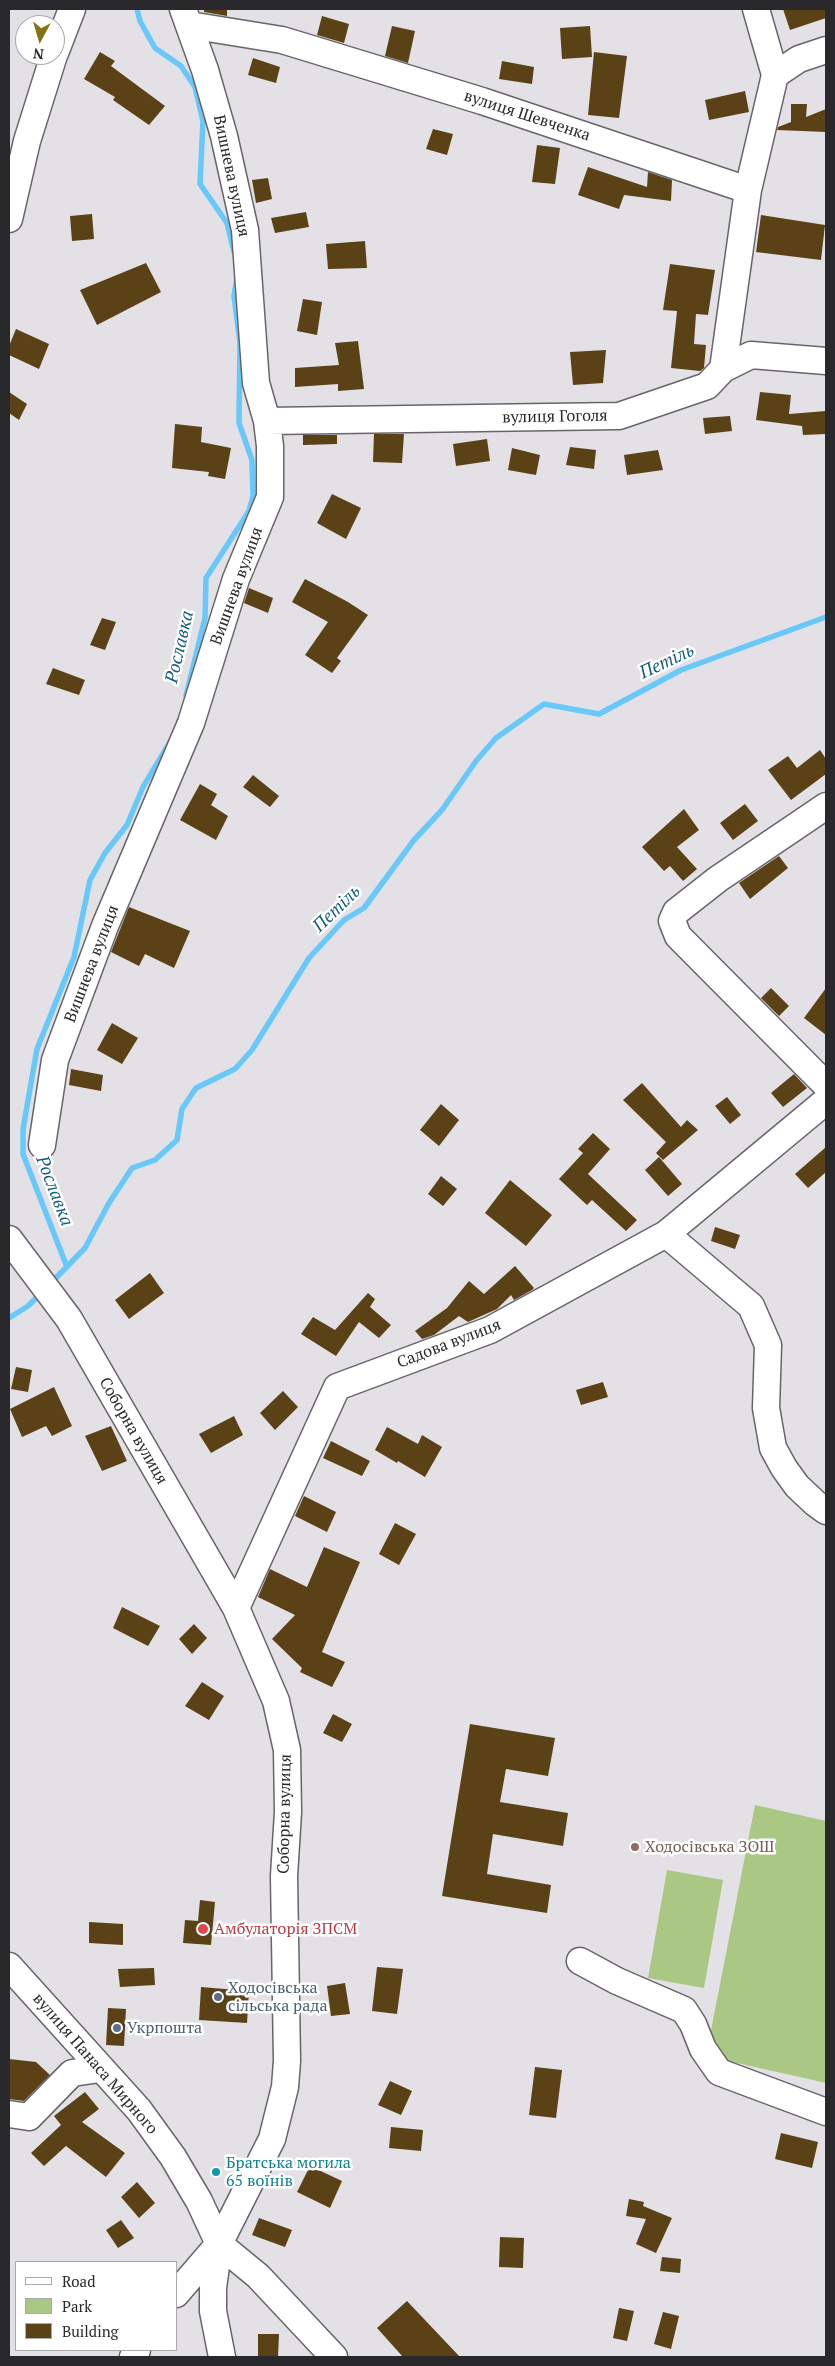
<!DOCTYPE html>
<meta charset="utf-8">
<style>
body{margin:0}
#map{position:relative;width:835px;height:2366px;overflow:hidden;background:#e3e1e6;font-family:"PT Serif",serif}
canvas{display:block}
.frame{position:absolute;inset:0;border:10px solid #29282a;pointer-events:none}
.legend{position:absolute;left:15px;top:2261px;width:162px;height:90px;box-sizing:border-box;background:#fff;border:1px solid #a9a9aa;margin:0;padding:6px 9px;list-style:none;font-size:15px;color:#29282a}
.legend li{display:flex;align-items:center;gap:10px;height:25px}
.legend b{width:25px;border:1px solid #a9a9aa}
.north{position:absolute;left:15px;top:15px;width:50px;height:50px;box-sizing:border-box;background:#fff;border:1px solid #a9a9aa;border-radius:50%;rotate:186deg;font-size:14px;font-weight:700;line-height:20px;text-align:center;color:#29282a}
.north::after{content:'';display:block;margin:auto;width:18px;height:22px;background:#837417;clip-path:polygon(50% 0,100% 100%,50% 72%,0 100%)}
</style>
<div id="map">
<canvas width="835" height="2366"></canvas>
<div class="frame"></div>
<ul class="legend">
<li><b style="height:6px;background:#fff"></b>Road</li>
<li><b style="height:14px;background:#aac883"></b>Park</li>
<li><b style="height:14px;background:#5b4216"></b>Building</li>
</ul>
<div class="north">N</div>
</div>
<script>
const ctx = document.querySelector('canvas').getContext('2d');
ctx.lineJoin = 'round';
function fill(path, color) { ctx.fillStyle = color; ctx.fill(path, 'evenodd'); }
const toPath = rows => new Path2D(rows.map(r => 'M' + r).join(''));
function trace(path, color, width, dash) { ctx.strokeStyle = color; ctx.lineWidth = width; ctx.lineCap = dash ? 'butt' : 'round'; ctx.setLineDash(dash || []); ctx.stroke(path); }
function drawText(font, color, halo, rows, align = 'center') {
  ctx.font = font + ' "PT Serif",serif'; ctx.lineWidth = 5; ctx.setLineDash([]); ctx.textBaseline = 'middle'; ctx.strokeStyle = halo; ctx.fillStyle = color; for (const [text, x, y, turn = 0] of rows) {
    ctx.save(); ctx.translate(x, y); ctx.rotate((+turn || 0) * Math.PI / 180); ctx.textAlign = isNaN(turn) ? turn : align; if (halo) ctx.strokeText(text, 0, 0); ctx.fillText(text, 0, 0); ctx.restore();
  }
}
const green = toPath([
 [755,1805,826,1821,826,2083,706,2056],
 [667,1870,723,1880,704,1988,648,1978]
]);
const stream = toPath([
 [137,9,140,21,155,48,181,66,195,87,203,121,200,184,227,223,234,252],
 [186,696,205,618,206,578,249,511,253,496,252,460,239,423,240,343,234,296,237,278],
 [67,1267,23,1154,23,1129,37,1049,74,957,90,880,105,853,127,825,143,787,170,742],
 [51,1283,85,1248,109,1203,132,1168,155,1160,177,1140,182,1109,196,1088,235,1069,252,1050,309,958,344,920,364,908,414,840,442,810,476,761,496,738,544,704,599,714,681,670,826,617],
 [9,1318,28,1306,41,1293]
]);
const building = toPath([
 [204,9,227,9,227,16,204,12],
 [783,9,826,9,826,18,790,30],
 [322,16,349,24,344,43,317,35],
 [392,26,415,31,408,63,385,56],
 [590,26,592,57,562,59,560,28],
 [100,52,115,61,111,66,165,106,149,125,113,100,115,97,84,79],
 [594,52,627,56,619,118,588,115],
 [253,58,280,67,276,83,248,75],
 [502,61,534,67,532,84,499,79],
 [745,91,749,112,709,120,705,100],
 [791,104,807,104,806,117,826,109,826,132,777,130,778,127,791,122],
 [433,129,453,134,447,155,426,149],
 [537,145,560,148,555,184,532,182],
 [588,167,647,187,648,172,672,180,671,201,624,195,619,209,578,195],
 [268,178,272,199,256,203,252,180],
 [306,212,309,227,275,233,271,218],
 [92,214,94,239,72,241,70,216],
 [761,215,825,225,821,260,756,252],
 [365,241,367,268,328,269,326,244],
 [146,263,161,292,97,325,80,290],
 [670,264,715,270,708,315,696,314,694,344,706,345,704,368,700,371,671,368,677,311,663,310],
 [303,299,322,302,317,335,297,331],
 [16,329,49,344,39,369,9,355,9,346],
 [358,341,364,389,338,391,338,384,295,387,295,368,339,365,335,343],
 [606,350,603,383,573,385,570,352],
 [9,392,27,404,19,420,9,413],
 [760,392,791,395,789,414,826,411,826,434,803,435,802,426,756,420],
 [730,416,732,431,705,434,703,418],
 [175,424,202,427,201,442,231,448,225,479,208,476,209,472,172,468],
 [374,434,404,434,402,463,373,462],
 [303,435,337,435,337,444,303,445],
 [487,439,490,461,456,466,453,444],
 [570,447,596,450,594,469,566,465],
 [512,448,540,455,536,475,508,470],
 [658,450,663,470,627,475,624,455],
 [332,494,361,508,346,539,317,523],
 [305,579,348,602,368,615,337,658,341,661,332,673,305,655,328,622,292,602],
 [249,588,273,598,268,613,244,603],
 [102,618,116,622,105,650,90,645],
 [53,668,85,680,79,695,46,684],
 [820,750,826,759,826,774,791,800,768,770,788,756,797,768],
 [253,775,279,796,270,807,243,787],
 [200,784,217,794,211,805,228,816,216,840,180,820],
 [745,804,758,821,733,840,720,823],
 [684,809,699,830,677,847,697,869,683,881,670,866,664,871,642,847],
 [779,856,788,868,750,899,739,883],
 [129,907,190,931,174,968,145,954,139,966,111,952],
 [771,988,789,1006,779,1016,761,998],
 [826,988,826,1035,804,1018],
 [112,1023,138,1038,122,1064,97,1050],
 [71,1069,103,1075,101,1091,69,1085],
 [794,1074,807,1088,783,1107,771,1093],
 [642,1083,681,1127,687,1120,698,1130,663,1160,656,1153,666,1142,623,1100],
 [727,1097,741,1115,730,1124,715,1106],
 [441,1104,459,1120,439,1146,420,1130],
 [593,1133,610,1149,588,1174,637,1220,626,1231,592,1200,587,1205,559,1179,583,1153,578,1149],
 [826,1147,826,1172,808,1188,795,1174],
 [659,1157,682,1184,668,1196,645,1170],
 [441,1176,457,1189,443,1206,428,1194],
 [510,1180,552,1215,526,1246,485,1213],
 [715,1227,740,1235,735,1249,711,1241],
 [515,1266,534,1288,532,1290,514,1300,511,1295,497,1309,468,1322,459,1316,434,1335,422,1339,415,1331,447,1308,469,1281,484,1294],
 [150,1273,164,1293,129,1319,115,1300],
 [368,1293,375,1299,370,1307,391,1325,379,1338,359,1322,336,1356,301,1334,313,1317,335,1330],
 [16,1367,32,1370,28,1392,11,1389],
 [603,1382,608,1397,581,1405,576,1390],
 [54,1387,72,1426,52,1436,46,1426,22,1437,10,1409],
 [283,1391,298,1407,275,1430,260,1413],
 [234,1416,243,1435,211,1453,199,1434],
 [111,1426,127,1461,102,1471,85,1436],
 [387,1427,418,1444,422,1435,442,1447,425,1477,398,1461,397,1463,375,1450],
 [331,1441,370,1461,362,1476,323,1458],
 [304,1496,336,1512,327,1532,295,1516],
 [395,1523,416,1534,399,1565,379,1554],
 [324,1547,360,1562,322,1652,345,1662,332,1687,300,1672,302,1668,272,1639,295,1615,258,1597,270,1569,307,1587],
 [122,1607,160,1626,148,1646,113,1628],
 [194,1624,207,1638,192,1654,179,1639],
 [202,1682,224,1696,209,1720,185,1706],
 [333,1714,352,1724,342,1742,323,1733],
 [470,1724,555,1738,548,1776,506,1769,500,1802,568,1813,563,1846,493,1834,487,1874,551,1885,547,1913,442,1896],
 [200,1900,215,1902,211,1945,183,1943,185,1920,198,1921],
 [89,1922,123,1924,123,1945,89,1943],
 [377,1967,403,1969,397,2014,372,2011],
 [154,1968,155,1985,120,1987,118,1969],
 [345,1983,350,2014,331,2016,327,1986],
 [201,1987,249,1991,247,2023,199,2020],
 [108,2008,126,2009,124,2046,106,2045],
 [9,2059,36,2062,50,2075,24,2101,9,2099],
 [535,2067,562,2070,556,2118,529,2115],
 [390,2081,412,2091,401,2115,378,2105],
 [85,2092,99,2109,82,2122,125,2153,106,2177,66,2146,44,2166,31,2153,61,2125,54,2116],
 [391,2127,423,2130,421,2151,389,2148],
 [781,2133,818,2142,812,2168,775,2159],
 [310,2166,342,2181,330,2208,297,2192],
 [137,2182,155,2203,139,2218,121,2197],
 [629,2199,644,2202,643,2206,672,2218,656,2253,636,2244,646,2219,626,2216],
 [259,2218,292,2230,285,2247,252,2235],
 [121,2220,134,2238,118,2248,106,2230],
 [500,2237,524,2238,523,2268,499,2267],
 [662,2257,681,2259,680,2273,660,2271],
 [407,2301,460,2357,403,2357,377,2328],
 [619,2308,634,2311,627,2341,613,2338],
 [663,2312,679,2316,671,2349,654,2344],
 [258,2334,279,2334,278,2357,258,2356]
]);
const minor = toPath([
 [756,9,775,75],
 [189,25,282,40,482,101,748,190],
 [55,53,72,9],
 [9,219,27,141,54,55],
 [723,369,748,190,775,75,799,59,826,50],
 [267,421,619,416,707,386,723,369,751,355,826,361],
 [826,806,718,879,676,912,672,921,678,936,826,1085],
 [42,1145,55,1060,105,926,191,723,236,579,270,497,270,446,267,421,256,383,245,230,224,136,205,70,183,9],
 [666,1234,751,1306,768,1345,766,1408,773,1448,784,1468,797,1486,815,1503,826,1511],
 [9,1239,69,1319,236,1608,276,1701,287,1750,288,1812,284,1876,287,2061,285,2087,272,2139,219,2244,213,2288,213,2311,222,2357],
 [236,1608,337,1387,490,1330,666,1234,826,1101],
 [580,1961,617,1981,684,2010,693,2024,703,2049,719,2072,826,2112],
 [9,1966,139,2110,173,2157,199,2201,219,2244,258,2276,334,2357],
 [9,2114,29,2117,72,2073,100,2069],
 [176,2294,219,2244],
 [133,2357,137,2350]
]);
const markers = [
 [635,1847,5,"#8d6e63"],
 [203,1929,6,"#e0444e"],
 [218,1997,5,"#5c6f8a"],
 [117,2028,5,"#5c6f8a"],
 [216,2172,5,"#0f9aa8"]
];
const streetNames = [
 ["вулиця Шевченка",527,116,18],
 ["Вишнева вулиця",231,176,78],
 ["вулиця Гоголя",555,417,-1],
 ["Вишнева вулиця",237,586,-70],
 ["Вишнева вулиця",92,964,-69],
 ["Садова вулиця",449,1344,-21],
 ["Соборна вулиця",133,1431,60],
 ["Соборна вулиця",285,1814,-89],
 ["вулиця Панаса Мирного",95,2064,49]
];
const educationNames = [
 ["Ходосівська ЗОШ",645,1847]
];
const healthNames = [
 ["Амбулаторія ЗПСМ",214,1929]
];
const serviceNames = [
 ["Ходосівська",228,1988],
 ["сільська рада",228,2006],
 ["Укрпошта",127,2028]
];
const cultureNames = [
 ["Братська могила",226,2163],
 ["65 воїнів",226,2181]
];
const waterNames = [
 ["Рославка",180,647,-77],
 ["Петіль",667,662,-25],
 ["Петіль",337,909,-44],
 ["Рославка",54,1191,69]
];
fill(green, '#aac883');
trace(stream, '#67c8f9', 5.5);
fill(building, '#5b4216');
trace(minor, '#67656a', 29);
trace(minor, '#fff', 26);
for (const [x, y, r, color] of markers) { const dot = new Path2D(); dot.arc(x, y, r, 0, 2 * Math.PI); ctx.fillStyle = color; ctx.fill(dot); trace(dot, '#fff', 2); }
drawText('16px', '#29282a', '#fff', streetNames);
drawText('16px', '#785e54', '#fff', educationNames, 'left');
drawText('16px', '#be3a42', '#fff', healthNames, 'left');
drawText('16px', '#4e5e75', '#fff', serviceNames, 'left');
drawText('16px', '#0d838f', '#fff', cultureNames, 'left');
drawText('italic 18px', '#135f7f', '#fff', waterNames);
</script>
